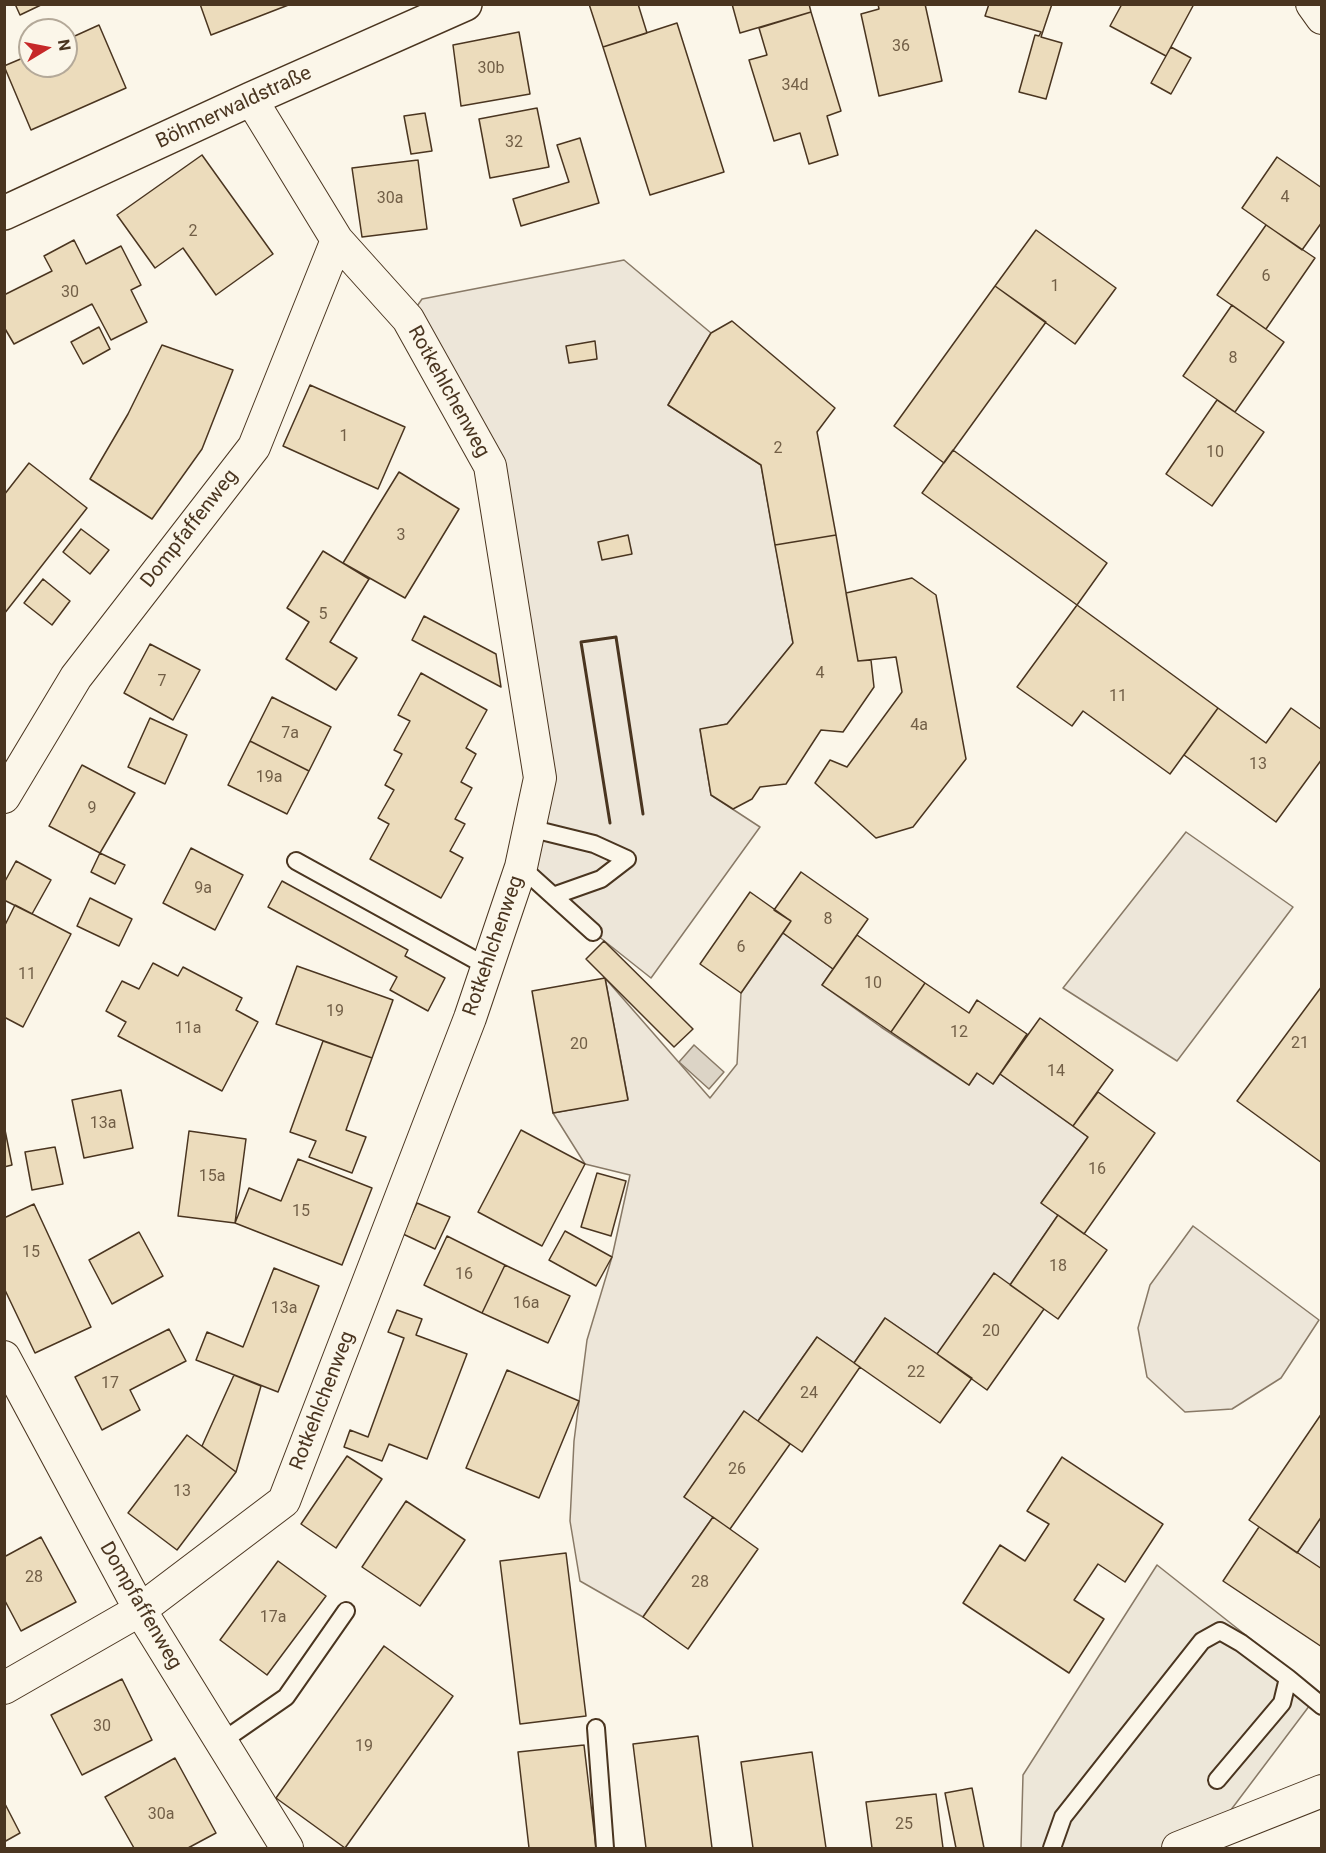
<!DOCTYPE html>
<meta charset="utf-8">
<style>
body{margin:0}
#map{position:relative;width:1326px;height:1853px;overflow:hidden;background:#fbf6e9;font-family:Roboto,sans-serif}
canvas{display:block}
.frame{position:absolute;inset:0;border:6px solid #4a3520;pointer-events:none}
.north{position:absolute;left:18px;top:18px;width:60px;height:60px;box-sizing:border-box;background:#fbf6e9;border:2px solid #b4a999;border-radius:50%;rotate:80deg;font-size:16px;font-weight:700;line-height:24px;text-align:center;color:#4a3520}
.north::after{content:'';display:block;margin:auto;width:21px;height:27px;background:#c62828;clip-path:polygon(50% 0,100% 100%,50% 72%,0 100%)}
</style>
<div id="map">
<canvas width="1326" height="1853"></canvas>
<div class="frame"></div>
<div class="north">N</div>
</div>
<script>
const ctx = document.querySelector('canvas').getContext('2d');
ctx.lineJoin = 'round';
function fill(path, color) { ctx.fillStyle = color; ctx.fill(path, 'evenodd'); }
const toPath = rows => new Path2D(rows.map(r => 'M' + r).join(''));
function trace(path, color, width, dash) { ctx.strokeStyle = color; ctx.lineWidth = width; ctx.lineCap = dash ? 'butt' : 'round'; ctx.setLineDash(dash || []); ctx.stroke(path); }
function drawText(font, color, halo, rows, align = 'center') {
  ctx.font = font + ' Roboto,sans-serif'; ctx.lineWidth = 4.5; ctx.setLineDash([]); ctx.textBaseline = 'middle'; ctx.strokeStyle = halo; ctx.fillStyle = color; for (const [text, x, y, turn = 0] of rows) {
    ctx.save(); ctx.translate(x, y); ctx.rotate((+turn || 0) * Math.PI / 180); ctx.textAlign = isNaN(turn) ? turn : align; if (halo) ctx.strokeText(text, 0, 0); ctx.fillText(text, 0, 0); ctx.restore();
  }
}
const green = toPath([
 [624,260,711,333,668,405,761,465,793,643,727,724,700,730,711,795,760,827,651,978,593,932,521,867,540,778,490,466,408,319,422,299,624,260],
 [1186,832,1293,907,1177,1061,1063,988,1186,832],
 [783,933,833,969,822,985,881,1027,969,1085,977,1073,993,1084,1000,1074,1088,1137,1041,1203,1058,1215,1010,1285,937,1354,885,1318,854,1363,817,1337,758,1421,684,1497,713,1517,643,1617,580,1581,570,1521,574,1441,587,1340,612,1257,630,1175,585,1164,553,1113,628,1099,605,978,710,1098,737,1064,741,993,783,933],
 [1193,1226,1319,1320,1281,1378,1232,1409,1185,1412,1147,1377,1138,1328,1150,1285,1193,1226],
 [1321,1516,1321,1569,1297,1553,1321,1516]
]);
const parking = toPath([
 [1157,1565,1319,1693,1212,1835,1178,1848,1021,1848,1023,1775,1157,1565]
]);
const water = toPath([
 [694,1045,724,1072,709,1089,679,1062,694,1045]
]);
const building = toPath([
 [15,4,43,4,20,15,15,4],
 [200,4,291,4,211,35,200,4],
 [589,4,638,4,647,33,603,47,589,4],
 [732,4,809,4,811,12,740,33,732,4],
 [878,4,925,4,942,81,879,96,861,14,879,9,878,4],
 [989,4,1052,4,1041,37,1062,43,1046,99,1019,92,1035,35,1039,36,1041,32,985,16,989,4],
 [1122,4,1194,4,1166,56,1110,26,1122,4],
 [811,12,841,111,827,116,838,155,809,164,800,133,774,141,749,60,767,55,759,28,811,12],
 [677,23,724,172,650,195,603,47,677,23],
 [99,25,126,88,31,130,4,66,30,55,30,66,66,66,66,40,99,25],
 [519,32,530,94,461,106,453,45,519,32],
 [1171,47,1191,58,1171,94,1151,83,1171,47],
 [537,108,549,167,490,178,479,119,537,108],
 [425,113,432,151,411,154,404,116,425,113],
 [580,138,599,203,521,226,513,199,569,182,557,145,580,138],
 [202,155,273,254,216,295,183,248,155,268,117,215,202,155],
 [1277,157,1322,188,1322,222,1302,250,1242,208,1277,157],
 [418,160,427,229,362,237,352,168,418,160],
 [1266,225,1315,258,1266,329,1217,295,1266,225],
 [1036,230,1116,288,1075,344,995,286,1036,230],
 [74,240,86,264,121,246,141,285,131,290,147,322,111,340,92,304,14,344,4,327,4,295,52,271,44,256,74,240],
 [995,286,1046,322,944,463,894,426,995,286],
 [1232,305,1284,342,1235,412,1183,376,1232,305],
 [732,321,835,408,817,432,836,535,775,545,761,465,668,405,711,333,732,321],
 [99,327,110,349,83,364,71,342,99,327],
 [595,341,597,359,569,363,566,346,595,341],
 [162,345,233,370,202,449,152,519,90,479,128,414,162,345],
 [310,385,405,427,378,489,283,446,310,385],
 [1217,400,1264,432,1212,506,1166,474,1217,400],
 [953,450,1107,563,1077,605,922,493,953,450],
 [29,463,87,508,4,614,4,495,29,463],
 [399,472,459,509,405,598,343,563,399,472],
 [81,529,109,550,90,574,63,552,81,529],
 [628,535,632,554,602,560,598,542,628,535],
 [836,535,858,661,871,660,874,687,843,732,821,730,786,784,760,787,752,799,733,809,711,795,700,729,727,724,793,643,775,545,836,535],
 [323,551,369,579,330,642,357,658,336,690,286,659,309,622,287,608,323,551],
 [912,578,936,595,966,759,913,827,876,838,815,783,830,760,847,767,902,692,896,657,858,661,846,593,912,578],
 [43,579,70,601,52,625,24,603,43,579],
 [1077,605,1218,708,1170,774,1083,711,1072,726,1017,687,1077,605],
 [424,616,496,654,501,687,412,640,424,616],
 [150,644,200,670,173,720,124,693,150,644],
 [421,673,487,710,466,748,476,754,461,782,472,788,455,819,465,824,450,851,463,858,441,898,370,859,389,824,378,818,394,790,385,785,402,754,394,750,410,721,398,715,421,673],
 [272,697,331,727,309,771,250,741,272,697],
 [1218,708,1266,743,1291,708,1322,730,1322,759,1276,822,1184,755,1218,708],
 [150,718,187,735,165,784,128,767,150,718],
 [250,741,309,771,287,814,228,785,250,741],
 [82,765,135,793,100,853,49,826,82,765],
 [191,848,243,875,215,930,163,903,191,848],
 [100,853,125,865,115,884,91,872,100,853],
 [16,861,51,880,32,914,4,900,4,883,16,861],
 [801,872,868,919,833,969,783,933,791,921,774,910,801,872],
 [282,881,408,950,405,956,445,978,428,1011,390,990,397,977,268,907,282,881],
 [750,892,791,921,741,993,700,964,750,892],
 [90,898,132,919,119,946,77,926,90,898],
 [15,905,71,934,23,1027,4,1017,4,927,15,905],
 [857,935,925,983,891,1032,822,985,857,935],
 [604,941,693,1029,674,1047,586,959,604,941],
 [153,963,178,976,183,967,242,998,236,1010,258,1022,222,1091,118,1036,126,1022,106,1011,122,981,139,989,153,963],
 [297,966,393,1000,372,1058,276,1024,297,966],
 [605,978,628,1100,553,1113,532,991,605,978],
 [925,983,969,1013,977,1000,1027,1034,993,1084,977,1073,969,1085,891,1032,925,983],
 [1322,986,1322,1163,1237,1101,1322,986],
 [1040,1018,1113,1070,1073,1126,1000,1074,1040,1018],
 [323,1041,372,1058,346,1130,366,1137,352,1173,309,1157,316,1141,290,1132,323,1041],
 [121,1090,133,1148,84,1158,72,1100,121,1090],
 [1098,1092,1155,1133,1084,1234,1041,1203,1088,1137,1073,1126,1098,1092],
 [4,1125,12,1165,4,1167,4,1125],
 [521,1130,585,1164,542,1246,478,1212,521,1130],
 [189,1131,246,1139,235,1223,178,1216,189,1131],
 [55,1147,63,1184,32,1190,25,1152,55,1147],
 [298,1159,372,1188,342,1265,235,1223,249,1188,281,1201,298,1159],
 [597,1173,626,1181,611,1236,581,1227,597,1173],
 [417,1203,450,1217,435,1249,403,1234,417,1203],
 [34,1204,91,1327,35,1353,4,1288,4,1218,34,1204],
 [1058,1215,1107,1250,1058,1319,1010,1285,1058,1215],
 [565,1231,612,1257,596,1286,549,1260,565,1231],
 [139,1232,163,1276,112,1304,89,1260,139,1232],
 [447,1236,505,1265,482,1313,424,1285,447,1236],
 [505,1265,570,1296,548,1343,482,1313,505,1265],
 [274,1268,319,1286,278,1392,196,1360,207,1332,243,1347,274,1268],
 [994,1273,1044,1309,987,1390,937,1354,994,1273],
 [397,1310,422,1319,416,1335,467,1354,427,1459,389,1444,382,1461,344,1447,350,1430,368,1437,404,1338,388,1332,397,1310],
 [885,1318,972,1378,940,1423,854,1363,885,1318],
 [169,1329,186,1361,130,1390,140,1410,102,1430,75,1377,169,1329],
 [817,1337,860,1367,802,1452,758,1421,817,1337],
 [507,1370,579,1401,539,1498,466,1468,507,1370],
 [234,1375,261,1386,236,1472,202,1446,234,1375],
 [744,1411,790,1444,730,1529,684,1497,744,1411],
 [1322,1413,1322,1516,1297,1553,1249,1520,1322,1413],
 [187,1435,236,1472,177,1550,128,1513,187,1435],
 [347,1456,382,1479,336,1548,301,1524,347,1456],
 [1062,1457,1163,1524,1125,1582,1098,1564,1074,1600,1104,1619,1069,1673,963,1603,1000,1545,1025,1561,1049,1524,1027,1511,1062,1457],
 [406,1501,465,1540,420,1606,362,1567,406,1501],
 [713,1517,758,1549,688,1649,643,1617,713,1517],
 [1259,1527,1322,1569,1322,1647,1223,1581,1259,1527],
 [41,1537,76,1602,21,1631,4,1599,4,1557,41,1537],
 [566,1553,586,1716,520,1724,500,1561,566,1553],
 [278,1561,326,1596,267,1675,220,1640,278,1561],
 [384,1646,453,1696,345,1848,276,1798,384,1646],
 [122,1679,152,1740,82,1775,51,1715,122,1679],
 [698,1736,712,1848,646,1848,633,1744,698,1736],
 [584,1745,596,1848,529,1848,518,1752,584,1745],
 [812,1752,826,1848,753,1848,741,1762,812,1752],
 [175,1758,216,1833,188,1848,134,1848,105,1797,175,1758],
 [972,1788,984,1848,956,1848,945,1793,972,1788],
 [936,1794,943,1848,872,1848,866,1802,936,1794],
 [4,1802,20,1833,4,1842,4,1802]
]);
const service = toPath([
 [529,828,594,844,627,859,601,879,553,896],
 [296,861,488,967],
 [521,867,593,932],
 [1288,1678,1322,1706],
 [596,1728,605,1848],
 [221,1742,286,1697,346,1611],
 [1052,1848,1063,1817,1202,1641,1220,1631,1241,1643,1288,1678,1282,1703,1217,1780]
]);
const minor = toPath([
 [1312,4,1322,18],
 [4,797,76,677,254,447,337,240],
 [4,1357,140,1610,287,1848],
 [4,1688,140,1610,284,1501,470,1018,521,867,540,778,490,466,408,319,337,240,251,99],
 [1178,1848,1322,1791]
]);
const tertiary = toPath([
 [4,213,251,99,465,4]
]);
const wall = toPath([
 [610,823,581,642,616,637,643,814]
]);
const numberNames = [
 ["36",901,47],
 ["30b",491,69],
 ["34d",795,86],
 ["32",514,143],
 ["4",1285,198],
 ["30a",390,199],
 ["2",193,232],
 ["6",1266,277],
 ["1",1055,287],
 ["30",70,293],
 ["8",1233,359],
 ["1",344,437],
 ["2",778,449],
 ["10",1215,453],
 ["3",401,536],
 ["5",323,615],
 ["4",820,674],
 ["7",162,682],
 ["11",1118,697],
 ["4a",919,726],
 ["7a",290,734],
 ["13",1258,765],
 ["19a",269,778],
 ["9",92,809],
 ["9a",203,889],
 ["8",828,920],
 ["6",741,948],
 ["11",27,975],
 ["10",873,984],
 ["19",335,1012],
 ["11a",188,1029],
 ["12",959,1033],
 ["21",1300,1044],
 ["20",579,1045],
 ["14",1056,1072],
 ["13a",103,1124],
 ["16",1097,1170],
 ["15a",212,1177],
 ["15",301,1212],
 ["15",31,1253],
 ["18",1058,1267],
 ["16",464,1275],
 ["16a",526,1304],
 ["13a",284,1309],
 ["20",991,1332],
 ["22",916,1373],
 ["17",110,1384],
 ["24",809,1394],
 ["26",737,1470],
 ["13",182,1492],
 ["28",34,1578],
 ["28",700,1583],
 ["17a",273,1618],
 ["30",102,1727],
 ["19",364,1747],
 ["30a",161,1815],
 ["25",904,1825]
];
const streetNames = [
 ["Böhmerwaldstraße",234,108,-25],
 ["Rotkehlchenweg",448,392,61],
 ["Dompfaffenweg",190,529,-52],
 ["Rotkehlchenweg",494,946,-71],
 ["Rotkehlchenweg",323,1401,-69],
 ["Dompfaffenweg",140,1606,60]
];
fill(green, '#ede6d9');
trace(green, '#887966', 1.5);
fill(parking, '#ede7d9');
trace(parking, '#887966', 1.5);
fill(water, '#dcd4c6');
trace(water, '#887966', 1.5);
fill(building, '#ecdcbc');
trace(building, '#4a3520', 1.5);
trace(service, '#4a3520', 20);
trace(minor, '#4a3520', 34);
trace(tertiary, '#4a3520', 36);
trace(service, '#fbf6e9', 16);
trace(minor, '#fbf6e9', 32);
trace(tertiary, '#fbf6e9', 33);
trace(wall, '#4a3520', 3);
drawText('16px', '#725f47', null, numberNames);
drawText('20px', '#4a3520', '#fbf6e9', streetNames);
</script>
